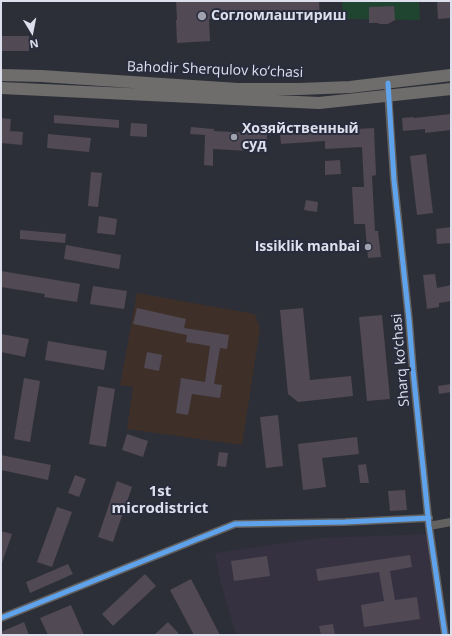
<!DOCTYPE html>
<meta charset="utf-8">
<style>
body{margin:0}
#map{position:relative;width:452px;height:636px;overflow:hidden;background:#2d2f38;font-family:"Open Sans",sans-serif}
canvas{display:block}
.frame{position:absolute;inset:0;border:2px solid #dde0ec;pointer-events:none}
.north{position:absolute;left:12px;top:12px;width:40px;height:40px;-webkit-text-stroke:3px #282c3d;paint-order:stroke;rotate:170deg;font-size:11px;font-weight:700;line-height:16px;text-align:center;color:#dde0ec}
.north::after{content:'';display:block;margin:auto;width:14px;height:18px;background:#dde0ec;clip-path:polygon(50% 0,100% 100%,50% 72%,0 100%)}
</style>
<div id="map">
<canvas width="452" height="636"></canvas>
<div class="frame"></div>
<div class="north">N</div>
</div>
<script>
const ctx = document.querySelector('canvas').getContext('2d');
ctx.lineJoin = 'round';
function fill(path, color) { ctx.fillStyle = color; ctx.fill(path, 'evenodd'); }
const toPath = rows => new Path2D(rows.map(r => 'M' + r).join(''));
function trace(path, color, width, dash) { ctx.strokeStyle = color; ctx.lineWidth = width; ctx.lineCap = dash ? 'butt' : 'round'; ctx.setLineDash(dash || []); ctx.stroke(path); }
function drawText(font, color, halo, rows, align = 'center') {
  ctx.font = font + ' "Open Sans",sans-serif'; ctx.lineWidth = 4; ctx.setLineDash([]); ctx.textBaseline = 'middle'; ctx.strokeStyle = halo; ctx.fillStyle = color; for (const [text, x, y, turn = 0] of rows) {
    ctx.save(); ctx.translate(x, y); ctx.rotate((+turn || 0) * Math.PI / 180); ctx.textAlign = isNaN(turn) ? turn : align; if (halo) ctx.strokeText(text, 0, 0); ctx.fillText(text, 0, 0); ctx.restore();
  }
}
const education = toPath([
 [429,534,440,635,236,635,221,583,215,553,319,538]
]);
const medical = toPath([
 [137,293,255,314,260,328,242,445,127,429,133,387,120,385]
]);
const green = toPath([
 [342,1,419,1,420,20,343,19]
]);
const building = toPath([
 [176,1,319,1,320,19,284,20,284,13,243,15,243,17,209,19,210,41,177,43,176,20,177,20],
 [437,1,451,1,451,18,438,19],
 [394,6,395,20,388,24,379,24,379,23,369,23,369,7],
 [1,36,29,36,29,51,1,51],
 [451,114,451,130,425,133,425,129,403,131,402,118,414,117,414,118],
 [54,115,119,120,119,128,54,123],
 [1,118,11,119,10,131,23,132,22,145,1,143],
 [131,123,147,124,147,137,130,136],
 [191,127,214,129,214,131,267,134,266,152,213,149,213,166,204,165,205,135,190,134],
 [374,128,376,175,372,176,375,231,378,231,381,257,368,258,365,224,354,224,352,187,364,187,362,147,325,149,325,141,281,144,280,135,324,133,324,131],
 [48,134,91,138,89,152,47,148],
 [426,154,433,213,417,215,410,156],
 [340,160,341,174,325,175,325,161],
 [91,172,102,173,98,207,88,206],
 [306,200,318,202,317,212,304,210],
 [99,216,117,219,115,235,97,233],
 [451,227,451,243,437,244,436,229],
 [20,230,66,234,65,243,20,239],
 [66,245,121,255,119,269,64,259],
 [1,271,80,284,77,302,44,297,45,294,1,287],
 [435,274,437,288,451,285,451,301,439,303,439,307,427,309,423,275],
 [93,286,127,291,124,309,90,304],
 [137,308,186,319,184,328,229,335,227,349,220,348,214,384,222,385,220,398,192,394,188,415,176,413,181,378,205,382,210,346,186,342,187,335,133,324],
 [303,308,310,380,351,376,353,396,298,402,288,394,280,310],
 [382,315,390,399,367,401,359,317],
 [1,334,29,339,25,357,1,352],
 [48,341,107,351,104,370,45,360],
 [147,352,162,355,159,371,144,368],
 [24,378,40,381,30,442,14,439],
 [451,384,451,392,439,394,438,386],
 [98,386,115,389,106,447,89,444],
 [278,415,283,466,266,468,260,417],
 [127,434,148,441,143,457,122,450],
 [357,437,359,454,322,458,326,487,303,490,298,444],
 [219,452,228,453,226,467,217,466],
 [1,455,51,465,48,480,1,470],
 [366,464,369,483,360,483,358,465],
 [75,475,86,479,79,497,68,493],
 [117,481,132,487,113,542,98,537],
 [405,490,407,510,390,511,388,491],
 [57,507,72,512,52,567,37,562],
 [1,531,12,534,2,563,1,563],
 [410,555,412,567,390,571,395,600,417,597,420,619,364,627,361,605,384,601,379,572,318,581,316,569],
 [267,556,270,576,234,581,231,561],
 [68,564,73,574,30,593,26,582],
 [145,574,156,586,113,626,102,614],
 [191,579,220,635,194,635,170,590],
 [71,605,84,635,48,635,40,618],
 [24,622,29,635,1,635,1,632],
 [168,622,180,635,154,635],
 [333,624,335,635,321,635,319,626]
]);
const street = toPath([
 [388,91,394,180,409,320,413,370,429,526,445,635],
 [429,526,451,522],
 [1,618,235,524,345,522,429,518]
]);
const secondary = toPath([
 [1,75,41,76,238,89,300,89,350,87,451,75],
 [1,88,319,103,451,89]
]);
const cycleway = toPath([
 [388,83,394,180,409,320,413,370,429,526,445,635],
 [1,618,235,524,345,522,429,518]
]);
const markers = [
 [202,16,5,"#9fa2ad"],
 [234,137,4,"#9fa2ad"],
 [368,247,4,"#9fa2ad"]
];
const poiNames = [
 ["Согломлаштириш",211,16],
 ["Хозяйственный",242,129],
 ["суд",242,145],
 ["Issiklik manbai",360,247,"right"]
];
const streetNames = [
 ["Bahodir Sherqulov ko‘chasi",215,70,2],
 ["Sharq ko‘chasi",401,360,-95]
];
const neighbourhoodNames = [
 ["1st",160,492],
 ["microdistrict",160,509]
];
fill(education, '#353141');
fill(medical, '#3e3029');
fill(green, '#1f442f');
fill(building, '#514954');
trace(street, '#636261', 8);
trace(secondary, '#6e6d6c', 12);
trace(cycleway, '#60a3ed', 5);
for (const [x, y, r, color] of markers) { const dot = new Path2D(); dot.arc(x, y, r, 0, 2 * Math.PI); ctx.fillStyle = color; ctx.fill(dot); trace(dot, '#282c3d', 1.5); }
drawText('bold 14px', '#dde0ec', '#282c3d', poiNames, 'left');
drawText('14px', '#dde0ec', '#282c3d', streetNames);
drawText('bold 15px', '#dde0ec', '#282c3d', neighbourhoodNames);
</script>
